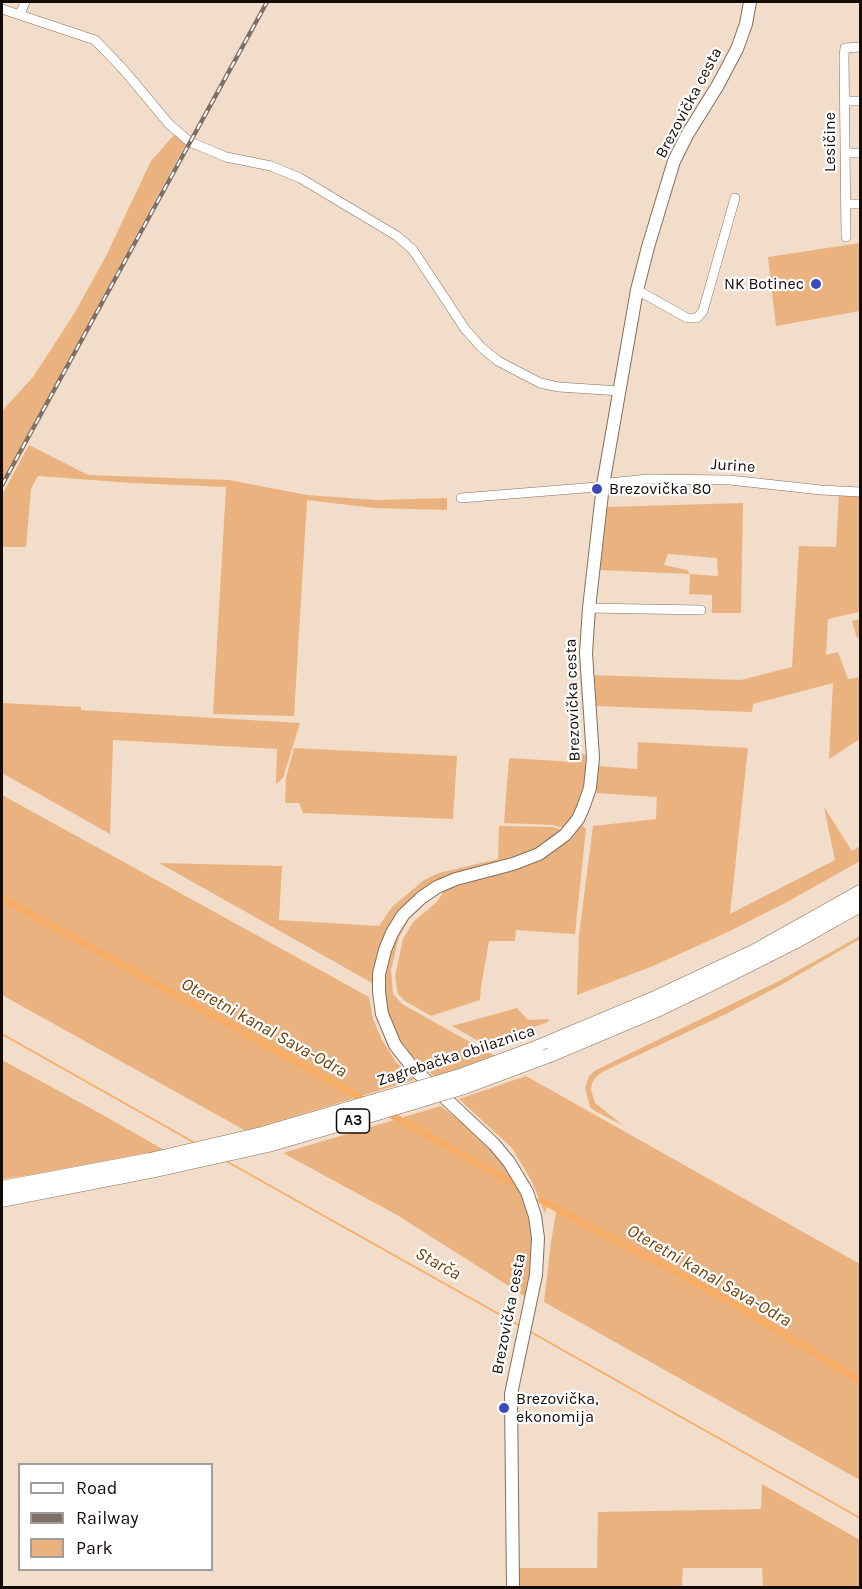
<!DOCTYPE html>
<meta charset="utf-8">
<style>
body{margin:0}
#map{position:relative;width:862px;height:1589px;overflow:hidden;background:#f2ddca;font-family:Karla,sans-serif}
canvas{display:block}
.frame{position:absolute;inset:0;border:3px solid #130b06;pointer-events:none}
.legend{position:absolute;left:18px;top:1463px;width:195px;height:108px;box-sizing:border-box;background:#fff;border:2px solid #a19d9b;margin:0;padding:8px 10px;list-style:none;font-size:18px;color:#130b06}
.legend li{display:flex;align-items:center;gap:12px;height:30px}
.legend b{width:30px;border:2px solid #a19d9b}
</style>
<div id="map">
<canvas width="862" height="1589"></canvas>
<div class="frame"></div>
<ul class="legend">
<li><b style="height:8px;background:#fff"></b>Road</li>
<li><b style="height:8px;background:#7d6f63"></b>Railway</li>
<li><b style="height:16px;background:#eab27e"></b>Park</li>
</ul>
</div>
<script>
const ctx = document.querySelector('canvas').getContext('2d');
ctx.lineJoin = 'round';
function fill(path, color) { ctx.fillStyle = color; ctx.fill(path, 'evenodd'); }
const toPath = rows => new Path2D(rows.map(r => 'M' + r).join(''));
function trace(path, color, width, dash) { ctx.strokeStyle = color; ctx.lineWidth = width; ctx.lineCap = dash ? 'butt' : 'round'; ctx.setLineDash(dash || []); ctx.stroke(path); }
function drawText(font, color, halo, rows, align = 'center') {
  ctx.font = font + ' Karla,sans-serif'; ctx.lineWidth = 4.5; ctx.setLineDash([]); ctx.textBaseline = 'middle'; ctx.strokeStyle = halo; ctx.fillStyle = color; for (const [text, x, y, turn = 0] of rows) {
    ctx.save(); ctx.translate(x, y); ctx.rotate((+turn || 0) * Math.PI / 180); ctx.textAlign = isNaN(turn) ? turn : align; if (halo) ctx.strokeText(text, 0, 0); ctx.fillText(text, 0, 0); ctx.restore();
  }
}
const green = toPath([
 [174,135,187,142,2,481,2,411,33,377,74,314,106,256,151,161],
 [860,243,860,311,776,326,768,257],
 [29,445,88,475,229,480,307,495,376,500,447,498,447,510,374,508,307,500,294,716,213,714,226,487,132,483,38,476,31,489,26,547,2,547,2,495],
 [839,493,860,493,860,637,857,638,852,621,860,619,859,612,828,619,826,655,838,652,848,679,860,677,860,739,829,759,833,683,753,704,752,712,594,706,590,675,741,680,792,667,799,546,836,547],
 [743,503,741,613,712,613,712,595,689,594,690,574,599,570,606,507],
 [668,554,717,558,718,576,690,574,687,570,664,565],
 [2,703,81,707,81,710,300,723,283,778,276,784,277,749,113,740,110,834,2,773],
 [638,742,748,748,730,914,835,860,824,807,852,851,860,846,860,861,787,902,730,931,653,966,577,995,579,935,593,826,656,819,657,797,596,793,597,766,637,769],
 [294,748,457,756,453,819,303,813,299,803,285,803,286,778],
 [576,749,586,756,589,767,580,806,565,829,553,825,504,823,509,758,575,762],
 [2,795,369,997,373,1019,382,1040,396,1062,414,1080,246,1131,2,995],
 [582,825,586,829,575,934,516,930,515,941,489,941,481,987,480,1000,431,1016,405,1001,398,994,395,976,403,939,413,922,437,902,446,888,567,840],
 [499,826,553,827,564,831,541,849,405,907,374,984,159,863,282,866,279,920,379,926,392,907,424,880,439,873,498,859],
 [433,896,409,919,399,937,391,970,393,994,402,1004,495,1056,435,1077,399,1043,389,1023,383,990,386,961,402,926,418,906],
 [860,936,860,939,781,985,728,1013,602,1072,596,1077,592,1083,591,1090,595,1103,624,1126,595,1111,590,1107,585,1088,589,1076,596,1070,779,981],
 [517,1008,528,1020,549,1019,548,1022,520,1032,518,1036,491,1042,487,1046,452,1026],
 [2,1060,103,1115,164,1150,30,1175,2,1179],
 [526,1076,860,1264,860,1480,544,1302,551,1242,557,1207,548,1203,545,1213,531,1180,512,1148,459,1099],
 [441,1106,464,1124,504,1163,523,1195,529,1215,533,1247,526,1297,397,1215,283,1153],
 [762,1484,860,1540,860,1587,763,1587,762,1568,683,1568,682,1587,517,1588,517,1568,597,1568,598,1512,761,1509]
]);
const stream = toPath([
 [2,1034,195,1143],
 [226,1161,522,1327],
 [529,1331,860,1518]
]);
const canal = toPath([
 [2,898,366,1101],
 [384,1111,513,1183],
 [541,1200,729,1301,860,1381]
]);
const minor = toPath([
 [2,9,95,40,123,69,169,124,190,142,226,157,271,166,300,178,397,236,413,250,465,329,481,347,498,361,540,383,559,387,620,391],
 [20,14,25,2],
 [845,101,860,101],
 [845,153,860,153],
 [846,204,860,204],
 [846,237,844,56,845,48,860,47],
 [637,290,687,318,697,318,703,311,735,198],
 [461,498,597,487,609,483,648,479,730,480,821,490,860,492],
 [589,608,701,610]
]);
const major = toPath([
 [513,1588,511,1394,536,1275,538,1238,535,1216,527,1192,509,1162,494,1144,413,1068,395,1045,382,1014,379,992,379,974,385,950,392,933,403,915,421,898,437,887,456,879,513,864,539,854,565,835,578,819,583,808,590,788,593,758,586,653,589,608,603,485,637,290,648,247,674,161,687,135,718,85,737,49,746,24,750,2]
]);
const highway = toPath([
 [536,1048,653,999,755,951,860,892],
 [550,1055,659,1009,709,985,800,939,860,905],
 [2,1188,150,1160],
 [2,1200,151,1171]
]);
const rail = toPath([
 [2,485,267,2]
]);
const highwayBridge = toPath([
 [150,1160,262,1134,457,1077,536,1048],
 [151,1171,268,1145,381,1112,464,1087,550,1055]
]);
const markers = [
 [816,284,6,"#3d48bc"],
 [597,489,6,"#3d48bc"],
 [504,1408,6,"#3d48bc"]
];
const shields = [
 [353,1121,33]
];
const shieldNames = [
 ["A3",353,1121]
];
const streetNames = [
 ["Brezovička cesta",689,103,-62],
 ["Lesičine",830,142,-90],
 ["Jurine",733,466,4],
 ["Brezovička cesta",573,700,-92],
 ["Zagrebačka obilaznica",456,1056,-18],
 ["Brezovička cesta",509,1314,-79]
];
const poiNames = [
 ["NK Botinec",804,284,"right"],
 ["Brezovička 80",609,489],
 ["Brezovička,",516,1399],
 ["ekonomija",516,1417]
];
const waterNames = [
 ["Oteretni kanal Sava-Odra",264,1028,29],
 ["Starča",438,1264,29],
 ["Oteretni kanal Sava-Odra",709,1276,30]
];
fill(green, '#eab27e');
trace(stream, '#f8ad66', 2);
trace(canal, '#f8ad66', 7);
trace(minor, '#826f5e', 10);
trace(major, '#826f5e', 14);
trace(highway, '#826f5e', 15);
trace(minor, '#fff', 9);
trace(major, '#fff', 12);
trace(highway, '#fff', 14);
trace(rail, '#7d6f63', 4.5);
trace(rail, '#fff', 2, [7]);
trace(highwayBridge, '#826f5e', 15, []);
trace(highwayBridge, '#fff', 14);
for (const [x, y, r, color] of markers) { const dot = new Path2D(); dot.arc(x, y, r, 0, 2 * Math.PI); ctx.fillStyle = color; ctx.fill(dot); trace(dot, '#fff', 2); }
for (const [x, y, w] of shields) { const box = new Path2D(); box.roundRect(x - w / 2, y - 12, w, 24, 4.5); ctx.fillStyle = '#fff'; ctx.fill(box); trace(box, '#130b06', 1.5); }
drawText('bold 15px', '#130b06', null, shieldNames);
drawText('16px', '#130b06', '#fff', streetNames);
drawText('16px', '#130b06', '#fff', poiNames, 'left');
drawText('italic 18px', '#714108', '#fff', waterNames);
</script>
